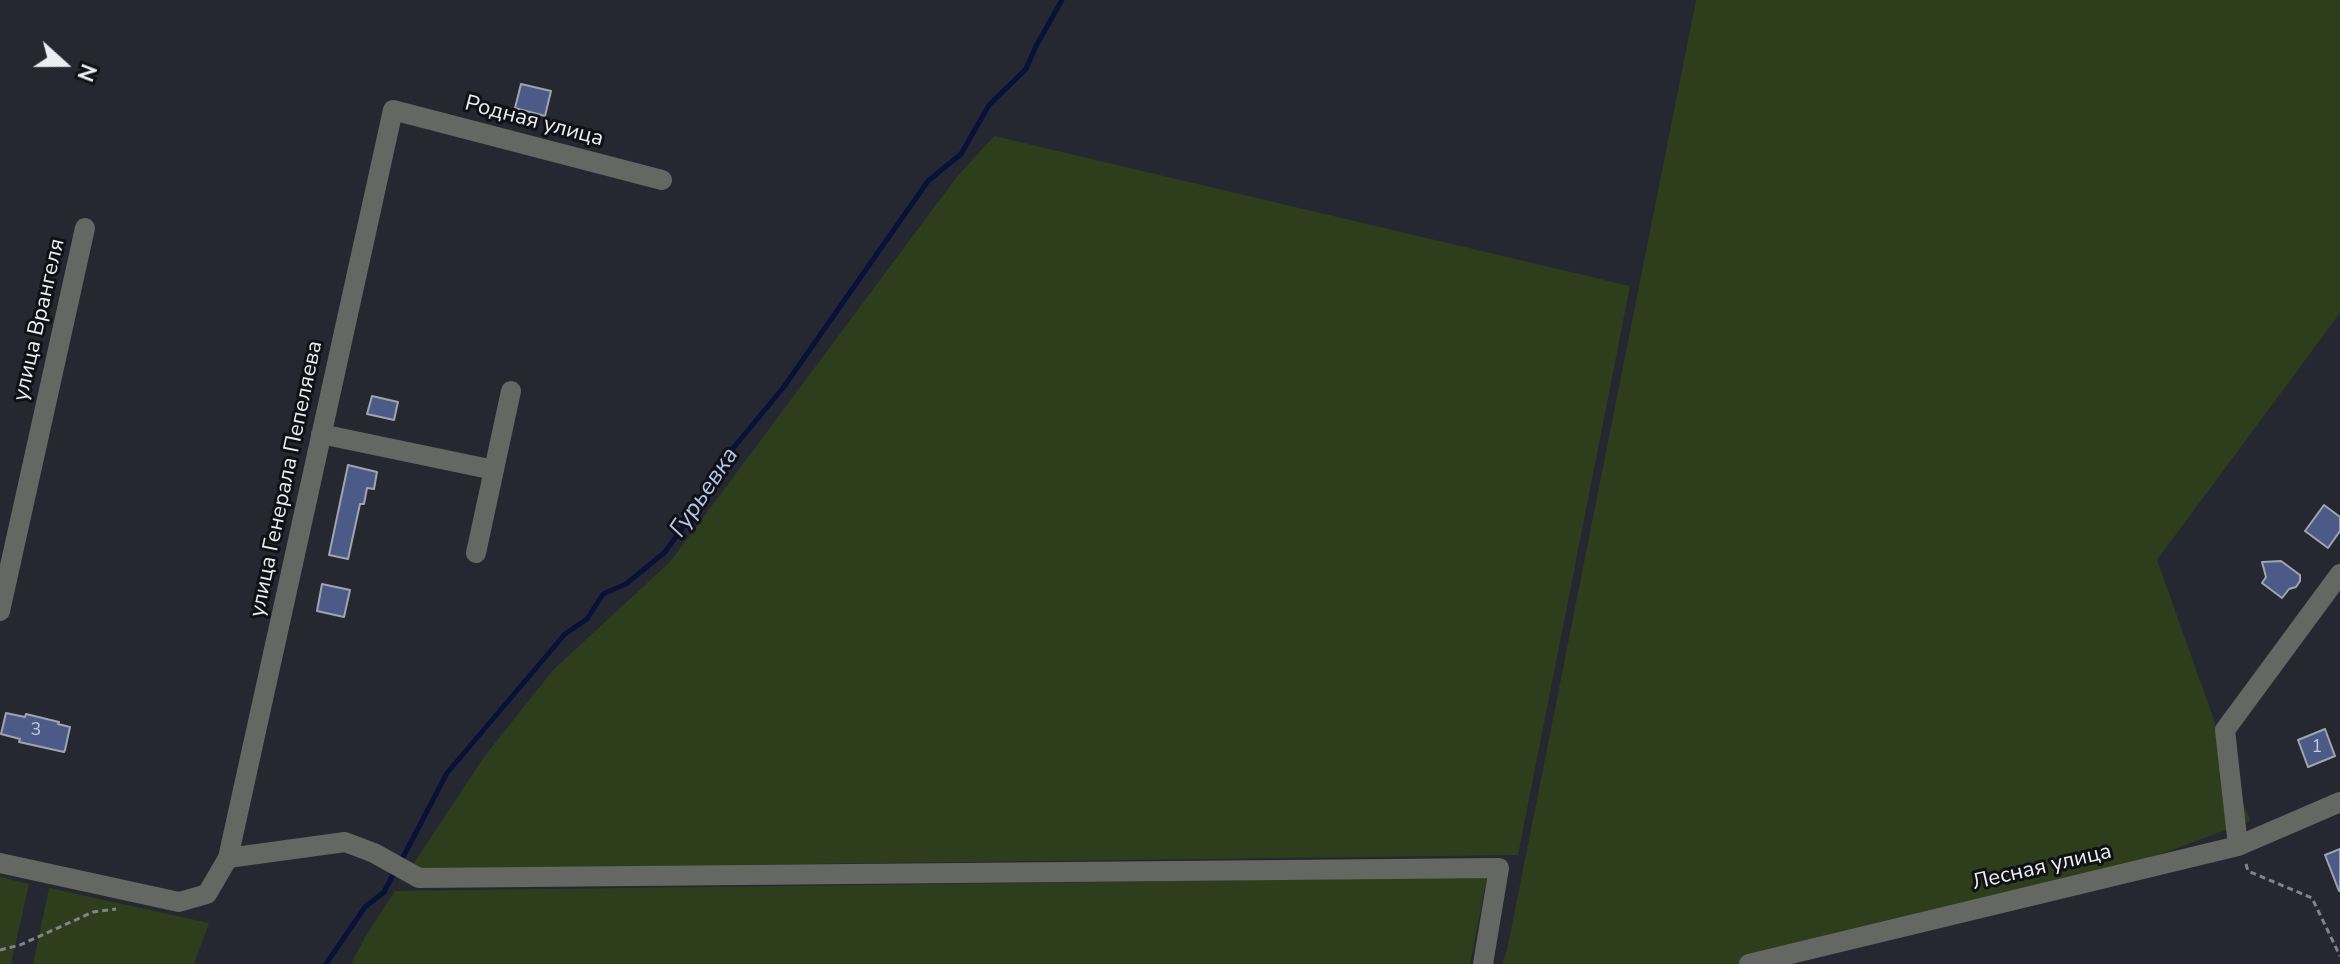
<!DOCTYPE html>
<meta charset="utf-8">
<style>
body{margin:0}
#map{position:relative;width:2340px;height:964px;overflow:hidden;background:#252830;font-family:"Nunito Sans",sans-serif}
canvas{display:block}
.north{position:absolute;left:24px;top:24px;width:80px;height:80px;-webkit-text-stroke:6px #101114;paint-order:stroke;rotate:111deg;font-size:22px;font-weight:700;line-height:32px;text-align:center;color:#eceef4}
.north::after{content:'';display:block;margin:auto;width:28px;height:36px;background:#eceef4;clip-path:polygon(50% 0,100% 100%,50% 72%,0 100%)}
</style>
<div id="map">
<canvas width="2340" height="964"></canvas>
<div class="north">N</div>
</div>
<script>
const ctx = document.querySelector('canvas').getContext('2d');
ctx.lineJoin = 'round';
function fill(path, color) { ctx.fillStyle = color; ctx.fill(path, 'evenodd'); }
const toPath = rows => new Path2D(rows.map(r => 'M' + r).join(''));
function trace(path, color, width, dash) { ctx.strokeStyle = color; ctx.lineWidth = width; ctx.lineCap = dash ? 'butt' : 'round'; ctx.setLineDash(dash || []); ctx.stroke(path); }
function drawText(font, color, halo, rows, align = 'center') {
  ctx.font = font + ' "Nunito Sans",sans-serif'; ctx.lineWidth = 6; ctx.setLineDash([]); ctx.textBaseline = 'middle'; ctx.strokeStyle = halo; ctx.fillStyle = color; for (const [text, x, y, turn = 0] of rows) {
    ctx.save(); ctx.translate(x, y); ctx.rotate((+turn || 0) * Math.PI / 180); ctx.textAlign = isNaN(turn) ? turn : align; if (halo) ctx.strokeText(text, 0, 0); ctx.fillText(text, 0, 0); ctx.restore();
  }
}
const green = toPath([
 [1696,0,2340,0,2340,313,2157,560,2250,821,2077,885,1774,964,1502,964,1507,950],
 [994,136,1630,286,1518,855,410,869,484,757,553,670,670,562,956,178],
 [0,877,29,884,11,964,0,964],
 [1487,877,1470,964,351,964,365,937,395,891],
 [49,888,209,923,194,964,33,964]
]);
const stream = toPath([
 [400,863,447,773,565,634,587,619,603,594,626,584,665,552,706,495,720,464,783,388,928,181,961,154,989,105,1026,69,1036,46,1062,0],
 [326,964,365,907,384,892,395,871]
]);
const building = toPath([
 [521,84,551,91,545,116,515,108,521,84],
 [372,396,398,402,394,420,367,414,372,396],
 [348,465,377,472,374,489,367,488,364,504,360,504,348,559,329,555,348,465],
 [2324,505,2340,517,2340,531,2328,548,2305,531,2324,505],
 [2281,561,2300,575,2300,581,2296,587,2289,589,2282,598,2262,583,2266,577,2262,562,2281,561],
 [322,584,350,590,344,617,317,611,322,584],
 [6,713,25,717,26,714,59,722,58,724,70,727,65,750,64,752,19,742,20,739,1,734,6,713],
 [2325,729,2335,756,2308,767,2298,740,2325,729],
 [2340,849,2340,891,2339,891,2325,855,2340,849]
]);
const path = toPath([
 [2246,864,2248,871,2312,898,2340,956],
 [0,950,20,945,93,912,116,909]
]);
const minor = toPath([
 [321,434,494,470],
 [476,553,511,391],
 [0,611,85,228],
 [2238,846,2225,730,2340,574],
 [228,858,345,842,374,853,419,878,1499,868,1483,964],
 [0,863,179,902,207,894,228,858,393,110,662,180],
 [1749,964,2238,846,2340,802]
]);
const numberNames = [
 ["3",36,731],
 ["1",2317,748]
];
const streetNames = [
 ["Родная улица",534,122,15],
 ["улица Врангеля",40,320,-77],
 ["улица Генерала Пепеляева",287,479,-78],
 ["Лесная улица",2042,868,-13]
];
const waterNames = [
 ["Гурьевка",705,493,-56]
];
fill(green, '#2e3e1d');
trace(stream, '#0a1138', 5);
fill(building, '#4c5a87');
trace(building, '#a1a4ae', 2);
trace(path, '#80838a', 3, [6, 4]);
trace(minor, '#656763', 20);
drawText('18px', '#c4c9d9', null, numberNames);
drawText('22px', '#eceef4', '#101114', streetNames);
drawText('italic 24px', '#b7c6f2', '#101114', waterNames);
</script>
